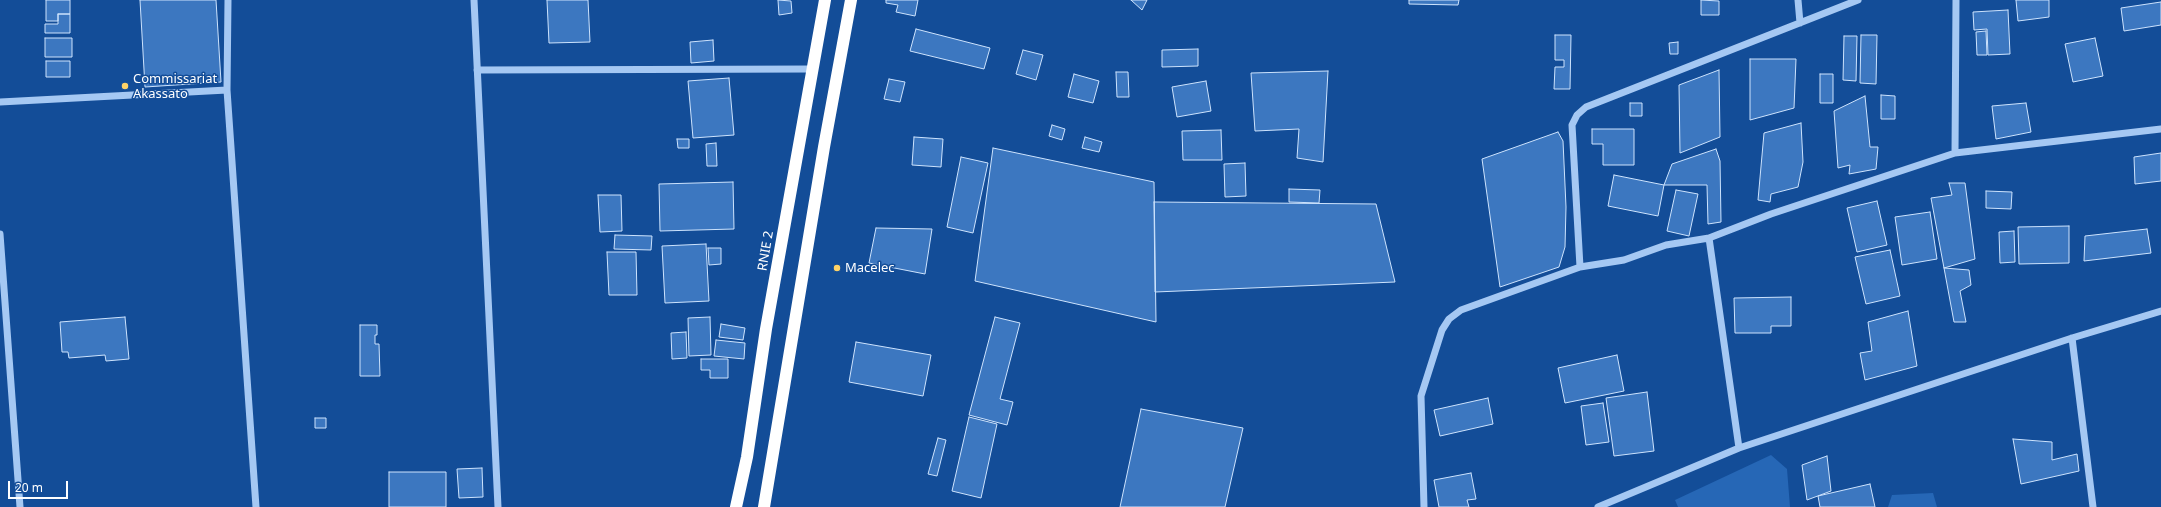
<!DOCTYPE html>
<style>
body{margin:0}
#map{position:relative;width:2161px;height:507px;overflow:hidden;background:#134d98;font-family:"Noto Sans",sans-serif}
canvas{display:block}
.scale{position:absolute;left:8px;top:481px;width:60px;height:18px;box-sizing:border-box;border:2px solid #fff;border-top:0;padding-left:5px;font-size:12px;line-height:14px;white-space:nowrap;color:#fff;-webkit-text-stroke:3px #134d98;paint-order:stroke}
</style>
<div id="map">
<canvas width="2161" height="507"></canvas>
<div class="scale">20 m</div>
</div>
<script>
const ctx = document.querySelector('canvas').getContext('2d');
ctx.lineJoin = 'round';
function fill(path, color) { ctx.fillStyle = color; ctx.fill(path, 'evenodd'); }
const toPath = rows => new Path2D(rows.map(r => 'M' + r).join(''));
function trace(path, color, width, dash) { ctx.strokeStyle = color; ctx.lineWidth = width; ctx.lineCap = dash ? 'butt' : 'round'; ctx.setLineDash(dash || []); ctx.stroke(path); }
function drawText(font, color, halo, rows, align = 'center') {
  ctx.font = font + ' "Noto Sans",sans-serif'; ctx.lineWidth = 3; ctx.setLineDash([]); ctx.textBaseline = 'middle'; ctx.strokeStyle = halo; ctx.fillStyle = color; for (const [text, x, y, turn = 0] of rows) {
    ctx.save(); ctx.translate(x, y); ctx.rotate((+turn || 0) * Math.PI / 180); ctx.textAlign = isNaN(turn) ? turn : align; if (halo) ctx.strokeText(text, 0, 0); ctx.fillText(text, 0, 0); ctx.restore();
  }
}
const green = toPath([
 [1771,455,1787,469,1790,507,1678,507,1675,500],
 [1933,493,1937,507,1888,507,1892,495]
]);
const building = toPath([
 [46,0,70,0,70,14,58,14,58,21,46,21,46,0],
 [140,0,216,0,221,82,145,87,140,0],
 [547,0,588,0,590,42,549,43,547,0],
 [778,0,791,1,792,13,779,15,778,0],
 [886,0,918,0,915,16,896,12,898,5,886,3,886,0],
 [1131,0,1147,0,1142,10,1131,0],
 [1409,0,1459,0,1458,5,1409,4,1409,0],
 [1701,0,1719,1,1719,15,1701,15,1701,0],
 [2016,0,2049,0,2049,17,2018,21,2016,0],
 [2161,2,2161,25,2124,31,2121,8,2161,2],
 [2008,10,2010,54,1988,55,1987,29,1974,30,1973,12,2008,10],
 [58,14,70,14,70,33,45,33,45,24,58,24,58,14],
 [916,29,990,48,984,69,910,51,916,29],
 [1986,31,1987,55,1977,55,1976,32,1986,31],
 [1555,35,1571,35,1570,89,1554,89,1555,67,1564,67,1564,60,1555,60,1555,35],
 [1861,35,1877,35,1876,84,1860,83,1861,35],
 [1844,36,1857,36,1856,81,1843,80,1844,36],
 [45,38,72,38,72,57,45,57,45,38],
 [2095,38,2103,76,2073,82,2065,44,2095,38],
 [713,40,714,61,691,63,690,42,713,40],
 [1678,42,1678,54,1670,54,1669,43,1678,42],
 [1198,49,1198,66,1162,67,1162,50,1198,49],
 [1023,50,1043,55,1036,80,1016,74,1023,50],
 [1750,59,1796,59,1794,108,1750,120,1750,59],
 [46,61,70,61,70,77,46,77,46,61],
 [1719,70,1720,137,1680,153,1679,85,1719,70],
 [1328,71,1323,162,1297,158,1299,129,1255,131,1251,73,1328,71],
 [1116,72,1128,72,1129,97,1117,97,1116,72],
 [1074,74,1099,81,1093,103,1068,97,1074,74],
 [1820,74,1833,74,1833,103,1820,103,1820,74],
 [729,78,734,135,693,138,688,81,729,78],
 [889,79,905,82,900,102,884,99,889,79],
 [1206,81,1211,111,1177,117,1172,87,1206,81],
 [1881,95,1895,96,1895,119,1881,119,1881,95],
 [1865,96,1870,147,1878,147,1876,169,1849,174,1850,165,1838,168,1834,111,1865,96],
 [1630,103,1642,103,1642,116,1630,116,1630,103],
 [2026,103,2031,132,1996,139,1992,106,2026,103],
 [1801,123,1803,162,1798,187,1771,194,1770,202,1758,200,1764,133,1801,123],
 [1052,125,1065,129,1062,140,1049,136,1052,125],
 [1592,129,1634,129,1634,165,1603,165,1603,144,1592,144,1592,129],
 [1221,130,1222,160,1183,160,1182,131,1221,130],
 [1558,132,1563,141,1566,207,1565,247,1559,267,1500,287,1482,159,1558,132],
 [914,137,943,139,941,167,912,165,914,137],
 [1085,137,1102,142,1099,152,1082,148,1085,137],
 [677,139,689,139,689,148,678,148,677,139],
 [716,143,717,166,707,166,706,144,716,143],
 [993,148,1154,182,1156,322,975,281,993,148],
 [1716,149,1720,161,1721,222,1708,224,1707,185,1664,185,1672,164,1716,149],
 [2161,153,2161,181,2135,184,2134,157,2161,153],
 [961,157,988,163,973,233,947,227,961,157],
 [1245,163,1246,196,1225,197,1224,164,1245,163],
 [1614,175,1664,185,1658,216,1608,206,1614,175],
 [733,182,734,229,660,231,659,184,733,182],
 [1949,183,1965,183,1975,259,1944,268,1931,198,1952,195,1949,183],
 [1289,189,1320,190,1319,203,1289,202,1289,189],
 [1676,190,1698,194,1689,236,1667,231,1676,190],
 [1986,191,2012,192,2011,209,1986,208,1986,191],
 [598,195,621,195,622,231,600,232,598,195],
 [1877,201,1887,245,1857,252,1847,208,1877,201],
 [1154,202,1376,204,1395,282,1155,292,1154,202],
 [1930,212,1937,259,1902,265,1895,217,1930,212],
 [2069,226,2069,263,2019,264,2018,227,2069,226],
 [876,228,932,229,925,274,869,263,876,228],
 [2147,229,2151,253,2084,261,2085,236,2147,229],
 [2014,231,2015,262,2000,263,1999,232,2014,231],
 [615,235,652,236,651,250,614,249,615,235],
 [706,244,709,301,665,303,662,246,706,244],
 [708,248,721,248,721,264,709,265,708,248],
 [1890,250,1900,296,1866,304,1855,257,1890,250],
 [607,252,636,252,637,295,609,295,607,252],
 [1944,268,1969,270,1971,285,1960,291,1966,322,1954,322,1944,268],
 [1791,297,1791,326,1771,326,1771,333,1735,333,1734,298,1791,297],
 [1908,311,1917,366,1865,380,1860,353,1872,351,1868,322,1908,311],
 [125,317,129,359,106,361,105,355,69,358,68,352,62,352,60,322,125,317],
 [710,317,711,355,689,356,688,318,710,317],
 [995,317,1020,323,1000,399,1013,402,1007,425,969,415,995,317],
 [721,324,745,328,743,340,719,337,721,324],
 [360,325,377,325,377,335,375,335,375,344,379,344,380,376,360,376,360,325],
 [686,332,687,358,672,359,671,333,686,332],
 [716,340,745,343,744,359,714,356,716,340],
 [856,342,931,355,923,396,849,382,856,342],
 [1617,355,1624,391,1565,403,1558,368,1617,355],
 [701,359,728,359,728,378,710,378,710,370,701,370,701,359],
 [1647,392,1654,451,1614,456,1606,398,1647,392],
 [1488,398,1493,424,1440,436,1434,410,1488,398],
 [1603,403,1609,442,1586,445,1581,406,1603,403],
 [1141,409,1243,428,1225,507,1120,507,1141,409],
 [969,417,997,424,981,498,952,491,969,417],
 [315,418,326,418,326,428,315,428,315,418],
 [938,438,946,440,937,476,928,474,938,438],
 [2013,439,2052,442,2052,460,2077,454,2079,471,2021,484,2013,439],
 [1827,456,1831,491,1807,500,1802,465,1827,456],
 [482,468,483,497,459,498,457,469,482,468],
 [389,472,446,472,446,507,389,507,389,472],
 [1471,473,1476,499,1467,500,1469,507,1439,507,1434,480,1471,473],
 [1870,484,1875,507,1820,507,1818,496,1870,484]
]);
const minor = toPath([
 [228,0,227,90,256,507],
 [474,0,498,507],
 [1798,0,1800,23],
 [477,70,812,69],
 [0,102,227,90],
 [1955,153,1956,0],
 [0,234,20,507],
 [1709,238,1739,448],
 [1580,267,1572,125,1577,115,1586,107,1858,0],
 [2072,338,2093,507],
 [1424,507,1421,396,1442,330,1449,319,1461,310,1580,267,1624,260,1666,245,1709,238,1771,214,1955,153,2161,129],
 [1598,507,1739,448,2072,338,2161,311]
]);
const highway = toPath([
 [736,507,747,457,766,329,825,0],
 [764,507,824,147,851,0]
]);
const markers = [
 [125,86,4,"#ffd367"],
 [837,268,4,"#ffd367"]
];
const poiNames = [
 ["Commissariat",133,79],
 ["Akassato",133,94],
 ["Macelec",845,268]
];
const streetNames = [
 ["RNIE 2",766,251,-80]
];
fill(green, '#2667b6');
fill(building, '#3c77c0');
trace(building, '#cde3fd', 1);
trace(minor, '#a5c8f3', 7);
trace(highway, '#fff', 12);
for (const [x, y, r, color] of markers) { const dot = new Path2D(); dot.arc(x, y, r, 0, 2 * Math.PI); ctx.fillStyle = color; ctx.fill(dot); trace(dot, '#134d98', 1.5); }
drawText('13px', '#fff', '#134d98', poiNames, 'left');
drawText('13px', '#fff', '#134d98', streetNames);
</script>
